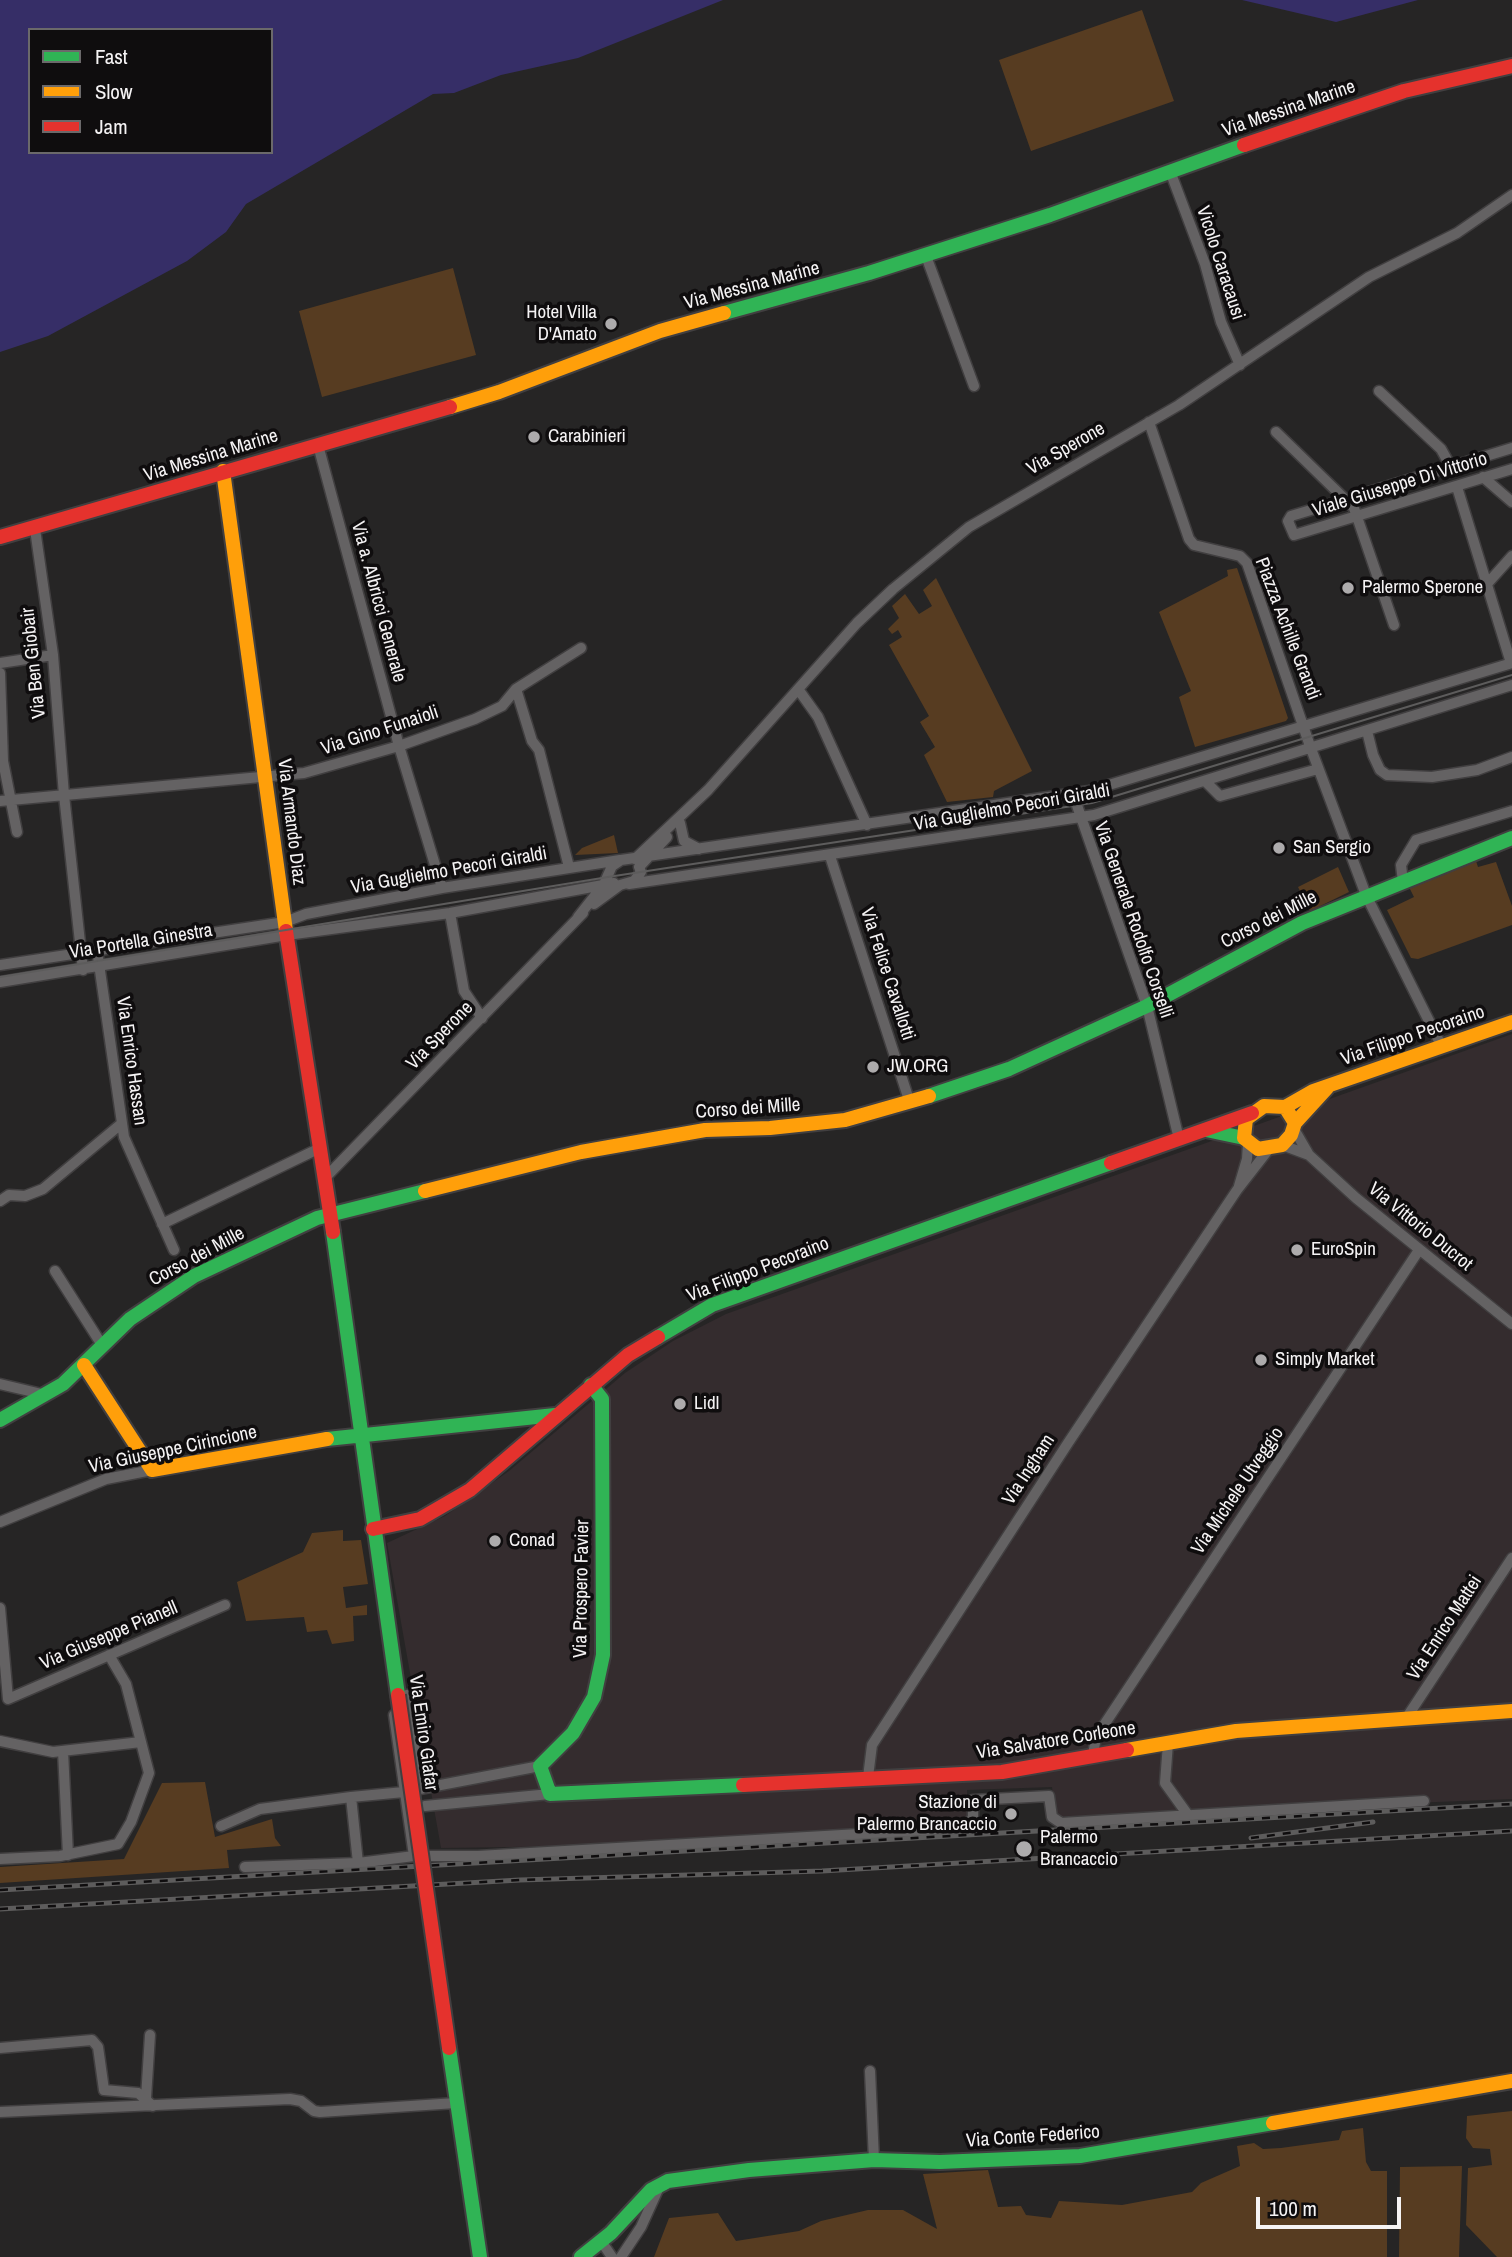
<!DOCTYPE html>
<style>
body{margin:0}
#map{position:relative;width:1512px;height:2257px;overflow:hidden;background:#262525;font-family:"Archivo Narrow",sans-serif}
canvas{display:block}
.legend{position:absolute;left:28px;top:28px;width:245px;height:126px;box-sizing:border-box;background:#0f0d0e;border:2px solid #6b696a;margin:0;padding:9px 12px;list-style:none;font-size:21px;color:#f5f3f4}
.legend li{display:flex;align-items:center;gap:14px;height:35px}
.legend b{width:35px;border:2px solid #6b696a}
.scale{position:absolute;left:1256px;top:2197px;width:145px;height:32px;box-sizing:border-box;border:4px solid #f5f3f4;border-top:0;padding-left:9px;font-size:21px;line-height:24px;white-space:nowrap;color:#f5f3f4;-webkit-text-stroke:5px #0f0d0e;paint-order:stroke}
</style>
<div id="map">
<canvas width="1512" height="2257"></canvas>
<ul class="legend">
<li><b style="height:9px;background:#30b455"></b>Fast</li>
<li><b style="height:9px;background:#ff9f0a"></b>Slow</li>
<li><b style="height:9px;background:#e5322d"></b>Jam</li>
</ul>
<div class="scale">100 m</div>
</div>
<script>
const ctx = document.querySelector('canvas').getContext('2d');
ctx.lineJoin = 'round';
function fill(path, color) { ctx.fillStyle = color; ctx.fill(path, 'evenodd'); }
const toPath = rows => new Path2D(rows.map(r => 'M' + r).join(''));
function trace(path, color, width, dash) { ctx.strokeStyle = color; ctx.lineWidth = width; ctx.lineCap = dash ? 'butt' : 'round'; ctx.setLineDash(dash || []); ctx.stroke(path); }
function drawText(font, color, halo, rows, align = 'center') {
  ctx.font = font + ' "Archivo Narrow",sans-serif'; ctx.lineWidth = 7; ctx.setLineDash([]); ctx.textBaseline = 'middle'; ctx.strokeStyle = halo; ctx.fillStyle = color; for (const [text, x, y, turn = 0] of rows) {
    ctx.save(); ctx.translate(x, y); ctx.rotate((+turn || 0) * Math.PI / 180); ctx.textAlign = isNaN(turn) ? turn : align; if (halo) ctx.strokeText(text, 0, 0); ctx.fillText(text, 0, 0); ctx.restore();
  }
}
const built = toPath([
 [1512,1034,1512,1799,1060,1817,1055,1810,1052,1787,967,1790,968,1818,962,1824,585,1846,441,1848,387,1543,445,1516,509,1471,625,1373,673,1341,726,1314]
]);
const green = toPath([
 [1142,10,1174,101,1031,151,999,60],
 [453,268,476,355,322,397,299,311],
 [1237,568,1288,718,1286,721,1195,747,1179,697,1191,691,1159,612,1228,576,1227,570],
 [936,578,1032,771,994,791,993,797,947,802,924,755,935,747,920,722,929,716,889,645,902,637,898,630,892,634,888,629,899,618,892,606,905,594,919,614,932,606,923,590],
 [614,835,618,853,575,855,582,848],
 [1475,858,1478,867,1496,862,1512,906,1512,925,1418,959,1411,958,1387,910,1414,897,1407,883],
 [1338,867,1349,892,1310,911,1298,887],
 [343,1530,343,1541,361,1540,368,1584,343,1587,346,1608,367,1605,367,1615,353,1616,354,1641,332,1644,327,1630,307,1632,304,1617,246,1621,237,1582,303,1552,312,1533],
 [205,1782,215,1837,272,1819,275,1838,281,1846,227,1850,229,1868,0,1883,0,1867,124,1859,162,1783],
 [1512,2111,1512,2257,1497,2257,1466,2225,1468,2168,1492,2165,1490,2149,1473,2148,1466,2138,1467,2116],
 [1363,2128,1366,2162,1371,2171,1387,2171,1387,2257,654,2257,669,2218,718,2213,736,2241,799,2231,821,2221,868,2210,903,2210,937,2229,923,2174,988,2170,998,2207,1021,2206,1026,2215,1051,2218,1059,2201,1122,2205,1192,2192,1201,2183,1240,2166,1237,2146,1254,2143,1263,2149,1281,2148,1339,2140,1342,2131],
 [1462,2166,1459,2257,1399,2257,1400,2167]
]);
const water = toPath([
 [0,0,723,0,578,58,501,75,454,93,433,94,246,204,226,232,187,261,48,336,0,352],
 [30,30,271,30,271,152,30,152],
 [1242,0,1418,0,1336,22]
]);
const street = toPath([
 [1170,171,1205,264,1221,322,1240,365],
 [926,256,974,386],
 [1379,391,1441,449,1451,467],
 [1149,422,1189,539,1194,545,1240,556,1247,563,1310,746,1366,895,1442,1047],
 [1276,432,1354,508,1394,625],
 [318,445,399,746,442,888],
 [1483,477,1512,502],
 [1457,487,1511,663],
 [1359,495,1512,448],
 [1347,499,1291,516,1288,521,1294,535,1512,469],
 [35,529,53,655,64,795,83,970],
 [1487,584,1512,556],
 [0,663,53,655],
 [0,673,3,761,17,832],
 [516,689,532,741,539,750,569,867],
 [798,689,818,717,867,825],
 [1367,731,1373,755,1380,770,1387,775,1432,777,1477,770,1512,757],
 [1206,782,1220,796,1318,769],
 [1073,794,1147,1006,1179,1139],
 [0,801,304,773,399,746,475,719,502,706,516,689,581,648],
 [680,823,684,841,699,849],
 [830,856,910,1103],
 [635,859,708,790,857,623,893,589,969,527,1179,405,1369,277,1457,233,1512,195],
 [1403,882,1401,865,1416,840,1512,811],
 [629,884,1094,815,1512,685],
 [594,904,620,885,634,881,641,872,639,867,667,837],
 [450,913,464,991,482,1018],
 [578,917,604,884,612,866,621,860,1089,791,1512,663],
 [97,950,124,1137,174,1250],
 [0,965,285,922,306,914,442,888,620,860],
 [0,982,287,935,450,913,614,883],
 [1294,1129,1309,1155,1356,1198,1512,1324],
 [1282,1145,1309,1155],
 [325,1178,583,913],
 [1239,1186,1247,1159,1248,1143],
 [0,1201,9,1195,25,1196,43,1189,121,1124],
 [162,1224,320,1148],
 [55,1271,102,1345],
 [0,1384,46,1395],
 [0,1522,106,1479,152,1470],
 [0,1608,8,1699,225,1605],
 [407,1695,420,1789],
 [394,1715,414,1856],
 [1407,1717,1512,1558],
 [0,1741,53,1752,141,1742],
 [1168,1743,1165,1783,1188,1815],
 [63,1751,68,1855],
 [1093,1755,1096,1737,1419,1250],
 [868,1777,872,1745,1068,1443,1237,1190,1269,1149],
 [351,1797,404,1792,540,1766],
 [425,1806,550,1794],
 [221,1826,260,1809,351,1797,358,1863,414,1856,478,1856,963,1828,973,1818,973,1800,1049,1796,1052,1817,1061,1823,1424,1801],
 [0,1859,60,1856,118,1844,131,1822,149,1773,126,1684,109,1655],
 [245,1867,358,1863],
 [0,2048,92,2040,98,2047,104,2090,138,2093,153,2106],
 [870,2071,874,2160],
 [146,2098,150,2035],
 [0,2112,290,2099,301,2101,314,2111,320,2112,456,2103],
 [601,2241,612,2257],
 [621,2257,641,2227,660,2185]
]);
const fast = toPath([
 [724,313,869,273,1050,215,1244,145],
 [929,1096,1009,1069,1147,1006,1302,923,1512,838],
 [1206,1130,1244,1138],
 [333,1232,398,1695],
 [658,1337,712,1305,1111,1163],
 [591,1385,602,1399,603,1655,594,1697,573,1733,540,1766,550,1794,743,1785],
 [0,1420,63,1384,130,1319,194,1276,317,1218,425,1191],
 [327,1439,555,1415],
 [449,2048,480,2257],
 [581,2257,611,2233,651,2190,668,2181,749,2170,874,2160,940,2162,1080,2156,1273,2123]
]);
const slow = toPath([
 [450,407,499,392,660,331,724,313],
 [223,471,286,931],
 [1285,1107,1313,1091,1512,1022],
 [1295,1123,1285,1107,1264,1106,1246,1119,1244,1138,1258,1149,1282,1145,1291,1135,1295,1123,1327,1088],
 [425,1191,581,1152,705,1130,770,1128,845,1120,929,1096],
 [84,1365,152,1470,327,1439],
 [1127,1750,1236,1731,1512,1711],
 [1273,2123,1512,2081]
]);
const jam = toPath([
 [1244,145,1404,91,1512,66],
 [0,537,450,407],
 [286,931,333,1232],
 [1111,1163,1252,1113],
 [373,1529,420,1519,470,1490,628,1355,658,1337],
 [743,1785,1002,1772,1127,1750]
]);
const tram = toPath([
 [0,977,608,877,1092,803,1512,675]
]);
const rail = toPath([
 [1251,1838,1373,1822],
 [0,1890,1512,1804],
 [0,1909,520,1880,822,1871,1512,1831]
]);
const jamBridge = toPath([
 [398,1695,449,2048]
]);
const markers = [
 [611,324,7,"#adabac"],
 [534,437,7,"#adabac"],
 [1348,588,7,"#adabac"],
 [1279,848,7,"#adabac"],
 [873,1067,7,"#adabac"],
 [1297,1250,7,"#adabac"],
 [1261,1360,7,"#adabac"],
 [680,1404,7,"#adabac"],
 [495,1541,7,"#adabac"],
 [1011,1814,7,"#adabac"],
 [1024,1849,9,"#adabac"]
];
const streetNames = [
 ["Via Messina Marine",1289,109,-19],
 ["Vicolo Caracausi",1220,263,72],
 ["Via Messina Marine",752,286,-15],
 ["Via Sperone",1066,449,-30],
 ["Via Messina Marine",211,456,-17],
 ["Viale Giuseppe Di Vittorio",1400,485,-17],
 ["Via a. Albricci Generale",378,602,75],
 ["Piazza Achille Grandi",1287,629,69],
 ["Via Ben Giobair",34,663,-96],
 ["Via Gino Funaioli",380,731,-18],
 ["Via Guglielmo Pecori Giraldi",1012,808,-10],
 ["Via Armando Diaz",291,822,83],
 ["Via Guglielmo Pecori Giraldi",449,871,-10],
 ["Via Generale Rodolfo Corselli",1133,920,71],
 ["Corso dei Mille",1269,920,-27],
 ["Via Portella Ginestra",141,942,-9],
 ["Via Felice Cavallotti",887,974,72],
 ["Via Sperone",440,1036,-46],
 ["Via Filippo Pecoraino",1413,1036,-19],
 ["Via Enrico Hassan",131,1061,82],
 ["Corso dei Mille",748,1109,-4],
 ["Via Vittorio Ducrot",1420,1227,39],
 ["Corso dei Mille",197,1257,-28],
 ["Via Filippo Pecoraino",758,1270,-21],
 ["Via Giuseppe Cirincione",173,1450,-12],
 ["Via Ingham",1029,1470,-57],
 ["Via Michele Utveggio",1238,1491,-56],
 ["Via Prospero Favier",582,1589,-89],
 ["Via Enrico Mattei",1445,1628,-57],
 ["Via Giuseppe Pianell",109,1636,-23],
 ["Via Emiro Giafar",423,1733,82],
 ["Via Salvatore Corleone",1056,1741,-9],
 ["Via Conte Federico",1033,2137,-4]
];
const poiNames = [
 ["Hotel Villa",597,313,"right"],
 ["D'Amato",597,335,"right"],
 ["Carabinieri",548,437],
 ["Palermo Sperone",1362,588],
 ["San Sergio",1293,848],
 ["JW.ORG",887,1067],
 ["EuroSpin",1311,1250],
 ["Simply Market",1275,1360],
 ["Lidl",694,1404],
 ["Conad",509,1541],
 ["Stazione di",997,1803,"right"],
 ["Palermo Brancaccio",997,1825,"right"],
 ["Palermo",1040,1838],
 ["Brancaccio",1040,1860]
];
fill(built, '#342c2e');
fill(green, '#573c21');
fill(water, '#362e67');
trace(street, '#413f40', 13);
trace(fast, '#413f40', 18);
trace(slow, '#413f40', 18);
trace(jam, '#413f40', 18);
trace(street, '#646263', 10);
trace(fast, '#30b455', 14);
trace(slow, '#ff9f0a', 14);
trace(jam, '#e5322d', 14);
trace(tram, '#5d5c5c', 2);
trace(rail, '#5d5c5c', 5);
trace(rail, '#0f0d0e', 2.5, [8]);
trace(jamBridge, '#413f40', 18, []);
trace(jamBridge, '#e5322d', 14);
for (const [x, y, r, color] of markers) { const dot = new Path2D(); dot.arc(x, y, r, 0, 2 * Math.PI); ctx.fillStyle = color; ctx.fill(dot); trace(dot, '#0f0d0e', 2.5); }
drawText('19px', '#f5f3f4', '#0f0d0e', streetNames);
drawText('19px', '#f5f3f4', '#0f0d0e', poiNames, 'left');
</script>
